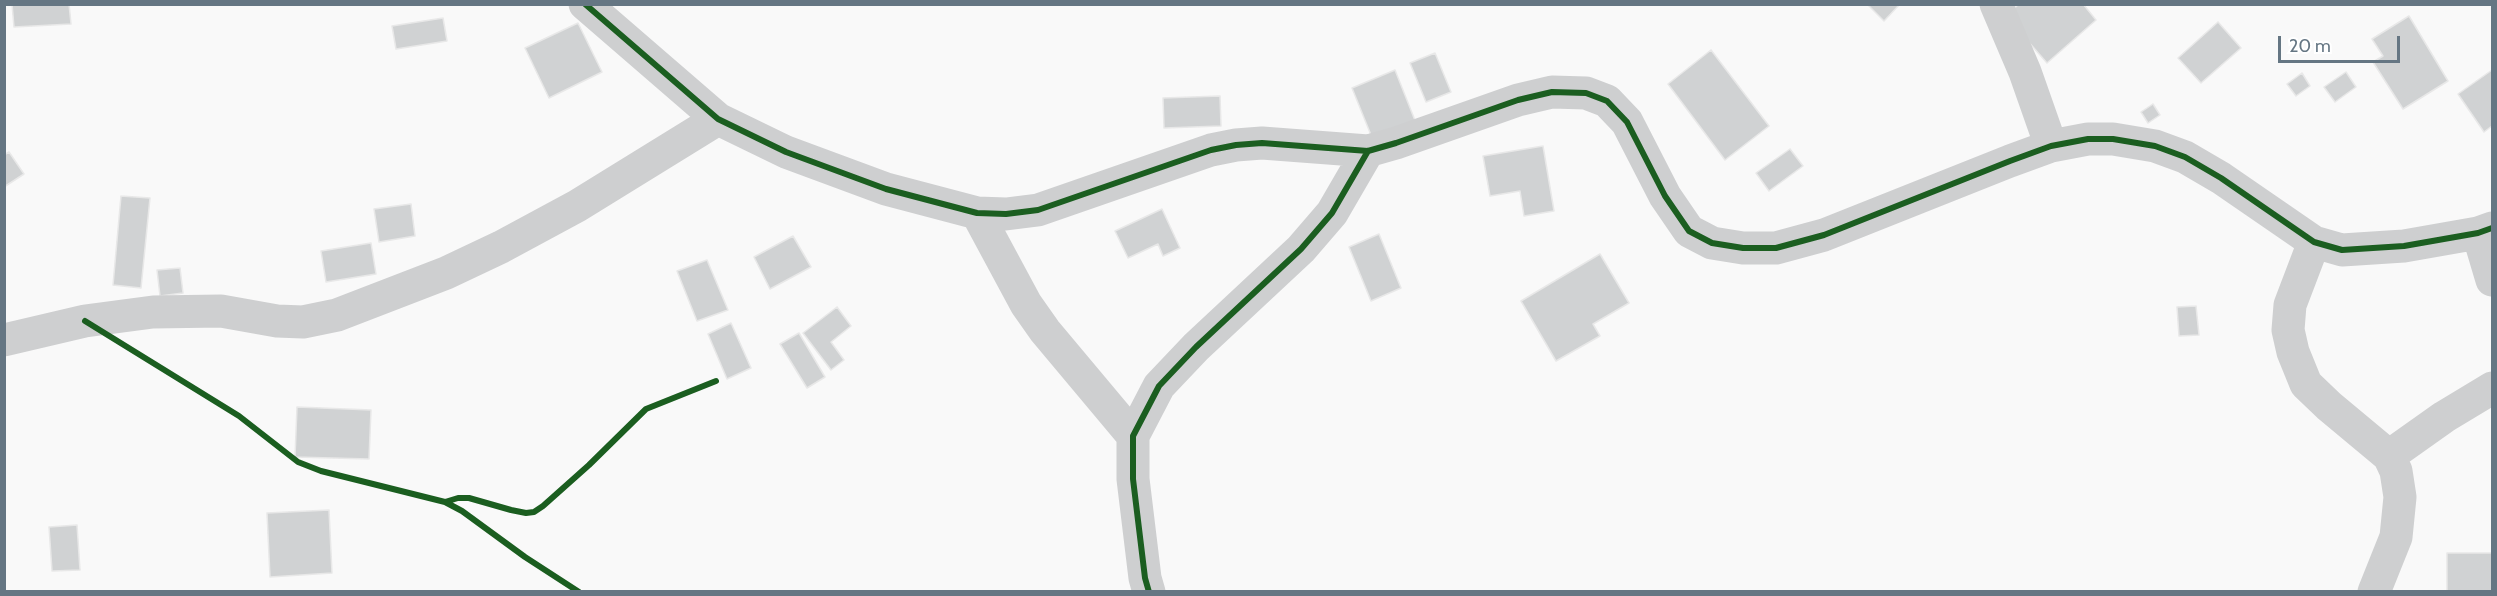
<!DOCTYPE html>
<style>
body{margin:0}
#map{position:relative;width:2497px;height:596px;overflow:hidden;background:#f9f9f9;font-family:Cabin,sans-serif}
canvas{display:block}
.frame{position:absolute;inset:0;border:6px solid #657683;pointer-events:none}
.scale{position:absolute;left:2278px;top:36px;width:122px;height:27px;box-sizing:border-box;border:3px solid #657683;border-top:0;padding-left:8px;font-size:18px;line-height:21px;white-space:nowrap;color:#657683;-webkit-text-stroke:4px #fff;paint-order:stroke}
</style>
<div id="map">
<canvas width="2497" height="596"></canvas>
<div class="frame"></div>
<div class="scale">20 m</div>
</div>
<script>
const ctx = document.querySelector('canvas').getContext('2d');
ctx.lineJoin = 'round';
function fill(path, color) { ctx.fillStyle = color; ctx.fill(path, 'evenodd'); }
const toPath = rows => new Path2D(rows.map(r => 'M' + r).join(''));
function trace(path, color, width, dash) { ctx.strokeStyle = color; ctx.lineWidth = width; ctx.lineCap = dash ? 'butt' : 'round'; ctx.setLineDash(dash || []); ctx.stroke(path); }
const building = toPath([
 [12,4,69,4,71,24,14,27,12,4],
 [1867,4,1900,4,1884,21,1867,4],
 [2019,4,2083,4,2096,20,2047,63,2006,16,2019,4],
 [2409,16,2448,81,2403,109,2373,62,2383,56,2372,39,2409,16],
 [443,18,447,41,396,49,392,26,443,18],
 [2218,22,2241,48,2201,83,2178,58,2218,22],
 [578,23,602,72,549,98,525,48,578,23],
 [1711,50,1769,126,1725,160,1668,84,1711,50],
 [1435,53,1451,92,1426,102,1410,63,1435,53],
 [1395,70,1416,123,1373,140,1352,88,1395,70],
 [2492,70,2492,126,2484,132,2458,94,2492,70],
 [2346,72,2356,87,2335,102,2324,87,2346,72],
 [2302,73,2310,86,2296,96,2287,84,2302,73],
 [1220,96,1221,126,1164,128,1163,98,1220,96],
 [2153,104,2160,115,2148,123,2141,112,2153,104],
 [1543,146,1554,211,1524,216,1520,191,1490,196,1483,156,1543,146],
 [1790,149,1803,166,1769,191,1756,173,1790,149],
 [9,152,24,174,4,187,4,155,9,152],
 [121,196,150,198,141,288,113,285,121,196],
 [411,204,415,236,379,242,374,209,411,204],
 [1162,209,1180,248,1163,256,1158,244,1128,258,1115,231,1162,209],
 [1379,234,1401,288,1371,301,1349,247,1379,234],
 [793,236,811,267,770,289,754,257,793,236],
 [371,243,376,274,326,282,321,251,371,243],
 [1600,254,1629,303,1593,324,1600,336,1556,361,1521,301,1600,254],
 [707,260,728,310,697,321,677,271,707,260],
 [180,268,183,293,160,296,157,270,180,268],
 [2196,306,2199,335,2179,336,2177,307,2196,306],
 [837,307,851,326,831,342,844,360,831,370,803,333,837,307],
 [731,323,751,368,727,379,708,334,731,323],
 [799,333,825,377,807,388,780,344,799,333],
 [297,407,371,410,369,459,295,457,297,407],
 [329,510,332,573,270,577,267,513,329,510],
 [77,525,80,570,52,571,49,527,77,525],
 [2447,553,2492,553,2492,592,2447,592,2447,553]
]);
const street = toPath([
 [585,4,718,119,786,152,886,189,977,213,1006,214,1038,210,1211,150,1236,145,1262,143,1368,151,1396,143,1518,100,1552,92,1586,93,1607,101,1627,122,1665,196,1689,231,1712,243,1743,248,1776,248,1824,235,2010,161,2051,146,2088,139,2113,139,2155,146,2185,157,2221,178,2314,242,2342,250,2404,246,2478,233,2492,228],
 [1996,4,2025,72,2051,146],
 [977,213,1026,304,1045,331,1133,436],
 [2478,233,2492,280],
 [2314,242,2290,305,2288,330,2293,352,2306,384,2329,406,2389,456,2396,471,2400,497,2396,537,2374,592],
 [4,340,85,321,153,312,221,311,277,321,303,322,337,315,446,273,501,247,577,206,718,119],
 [2389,456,2444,417,2492,388],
 [1149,592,1145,578,1133,479,1133,436,1159,386,1196,347,1301,249,1332,213,1368,151]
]);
const cycleway = toPath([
 [585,4,718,119,786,152,886,189,977,213,1006,214,1038,210,1211,150,1236,145,1262,143,1368,151,1396,143,1518,100,1552,92,1586,93,1607,101,1627,122,1665,196,1689,231,1712,243,1743,248,1776,248,1824,235,2010,161,2051,146,2088,139,2113,139,2155,146,2185,157,2221,178,2314,242,2342,250,2404,246,2478,233,2492,228],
 [85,321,239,416,298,462,321,471,445,502,462,511,525,557,579,592],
 [445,502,458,498,469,498,511,510,526,513,534,512,543,506,589,465,646,409,716,381],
 [1149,592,1145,578,1133,479,1133,436,1159,386,1196,347,1301,249,1332,213,1368,151]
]);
fill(building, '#d0d2d3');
trace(building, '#e8e8e8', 1.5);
trace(street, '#cecfd0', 33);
trace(cycleway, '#1b5e20', 6);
</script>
